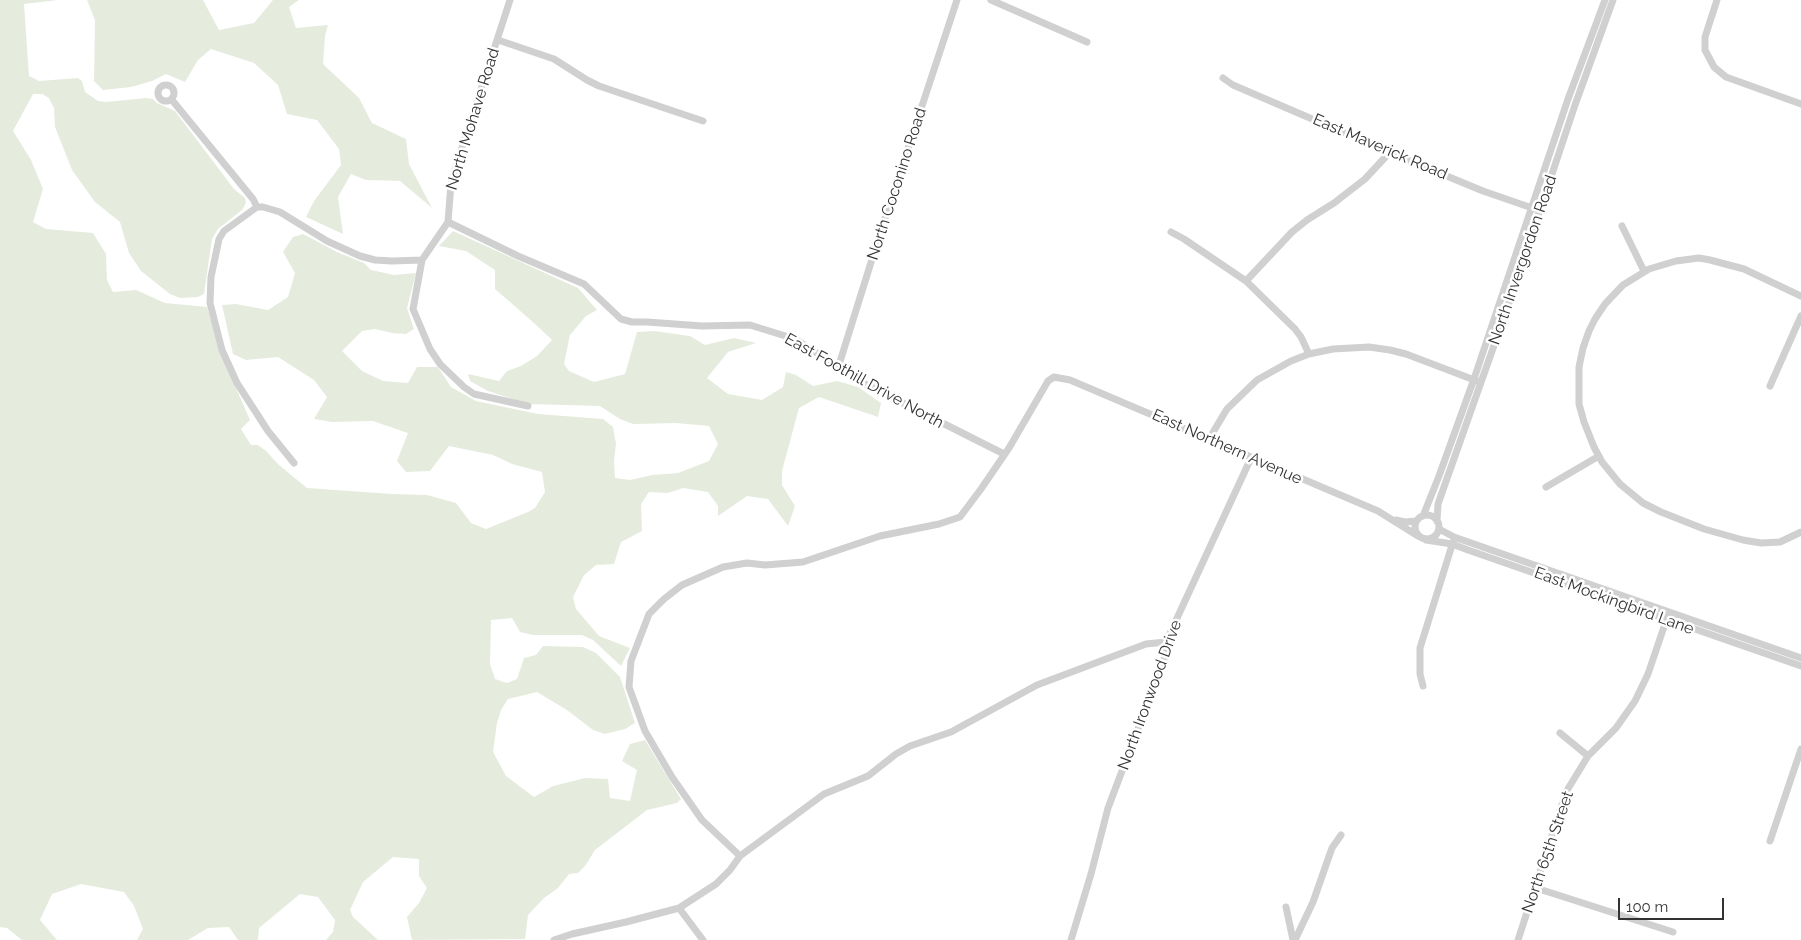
<!DOCTYPE html>
<style>
body{margin:0}
#map{position:relative;width:1801px;height:940px;overflow:hidden;background:#fff;font-family:Raleway,sans-serif}
canvas{display:block}
.scale{position:absolute;left:1618px;top:898px;width:106px;height:22px;box-sizing:border-box;border:2px solid #333;border-top:0;padding-left:6px;font-size:15px;line-height:18px;white-space:nowrap;color:#333;-webkit-text-stroke:4px #fff;paint-order:stroke}
</style>
<div id="map">
<canvas width="1801" height="940"></canvas>
<div class="scale">100 m</div>
</div>
<script>
const ctx = document.querySelector('canvas').getContext('2d');
ctx.lineJoin = 'round';
function fill(path, color) { ctx.fillStyle = color; ctx.fill(path, 'evenodd'); }
const toPath = rows => new Path2D(rows.map(r => 'M' + r).join(''));
function trace(path, color, width, dash) { ctx.strokeStyle = color; ctx.lineWidth = width; ctx.lineCap = dash ? 'butt' : 'round'; ctx.setLineDash(dash || []); ctx.stroke(path); }
function drawText(font, color, halo, rows, align = 'center') {
  ctx.font = font + ' Raleway,sans-serif'; ctx.lineWidth = 5; ctx.setLineDash([]); ctx.textBaseline = 'middle'; ctx.strokeStyle = halo; ctx.fillStyle = color; for (const [text, x, y, turn = 0] of rows) {
    ctx.save(); ctx.translate(x, y); ctx.rotate((+turn || 0) * Math.PI / 180); ctx.textAlign = isNaN(turn) ? turn : align; if (halo) ctx.strokeText(text, 0, 0); ctx.fillText(text, 0, 0); ctx.restore();
  }
}
const green = toPath([
 [0,0,58,0,24,4,29,76,39,81,78,78,82,81,85,92,98,101,106,102,146,98,153,99,157,103,175,111,234,189,245,198,246,203,242,210,218,229,212,239,204,294,198,297,180,298,170,294,141,271,129,253,120,222,95,202,72,170,55,127,54,108,49,98,42,94,33,94,13,131,31,160,43,189,33,222,46,229,93,233,106,254,107,280,113,292,136,290,165,303,207,307,229,372,250,420,241,429,251,445,258,445,266,451,279,465,307,488,392,494,427,495,456,503,471,523,486,529,528,512,535,508,545,492,542,472,512,464,493,455,449,446,430,471,406,472,397,461,408,433,373,421,332,422,314,419,327,397,314,380,278,357,246,360,233,354,222,305,236,304,268,310,288,297,295,273,283,252,293,237,303,234,337,252,364,263,371,270,394,275,416,273,407,308,414,329,406,334,392,333,375,329,362,331,342,351,362,371,383,381,408,383,417,367,438,367,451,387,476,401,538,414,603,419,613,427,616,444,614,461,615,478,630,480,652,475,678,473,709,461,718,444,709,426,676,423,633,424,620,419,600,406,528,404,488,391,470,381,468,374,499,381,507,371,521,366,537,356,552,340,534,323,495,289,495,270,466,251,439,246,453,231,578,288,597,310,586,316,570,335,564,364,569,371,594,382,625,374,637,332,654,331,690,336,705,345,734,338,756,343,728,352,707,378,728,394,762,400,783,387,786,372,796,375,813,386,837,381,858,387,881,403,878,417,819,397,799,408,782,471,782,485,795,506,788,526,768,499,747,496,718,516,718,506,708,492,683,488,668,493,649,492,641,504,642,531,621,542,614,564,596,565,584,575,573,597,576,609,599,636,630,648,621,666,593,640,582,635,533,635,520,632,512,618,491,620,490,664,495,679,507,683,517,679,524,658,536,655,543,646,583,647,596,653,620,677,635,723,625,729,605,734,593,730,567,710,537,692,508,699,501,710,497,723,493,752,506,776,534,797,553,786,585,778,608,779,610,798,630,801,637,770,622,761,630,744,645,740,681,799,677,803,647,810,595,850,585,866,578,873,569,874,558,888,544,898,528,915,525,939,412,940,407,917,419,903,427,888,419,876,419,859,393,857,363,882,350,910,353,917,378,940,326,940,333,932,335,920,318,897,300,894,259,928,258,940,238,940,229,927,208,928,188,940,137,940,143,929,134,906,124,892,81,884,52,894,40,920,57,940,22,940,7,928,0,927],
 [87,0,203,0,219,30,254,23,273,0,299,0,289,7,296,28,328,25,325,36,323,64,359,98,372,123,406,139,409,164,432,208,400,181,366,180,351,174,338,197,343,234,306,217,314,201,341,165,339,149,317,120,287,114,278,85,254,63,211,49,198,60,185,82,166,74,152,81,131,87,103,90,94,81,95,20]
]);
const minor = toPath([
 [510,0,457,163,451,183,448,222,422,260,413,309,430,349,440,364,464,387,474,394,528,406],
 [991,0,1087,42],
 [1717,0,1705,37,1705,50,1714,67,1726,77,1801,104],
 [498,40,554,59,587,80,599,86,703,121],
 [1223,78,1233,85,1403,158,1483,191,1535,209],
 '158 93a8 8 0 1 1 16 0a8 8 0 1 1-16 0Z',
 [172,100,253,199,257,207],
 [257,207,224,231,219,239,211,277,210,303,222,350,237,383,268,431,294,463],
 [257,207,263,207,280,212,327,241,360,256,375,260,392,261,422,260],
 [448,222,518,256,584,284,621,319,632,322,647,322,702,326,750,325,795,339,865,384,1004,454],
 [1622,226,1644,271],
 [1171,232,1184,239,1246,281,1295,329,1301,337,1309,354],
 [1246,281,1292,232,1307,220,1334,203,1365,179,1390,152],
 [1801,296,1744,269,1710,260,1699,258,1676,261,1649,269,1623,285,1605,304,1595,319,1589,331,1583,348,1579,367,1579,404,1584,422,1594,447,1602,462,1620,484,1643,503,1661,512,1704,529,1743,540,1761,543,1780,542,1801,532],
 [838,368,883,224,957,0],
 [1770,386,1801,316],
 [1209,439,1227,409,1257,380,1291,361,1309,354,1333,349,1369,347,1390,350,1406,354,1477,381],
 [1546,487,1599,456],
 '1415 527a12 12 0 1 1 24 0a12 12 0 1 1-24 0Z',
 [1423,516,1439,476,1474,379,1568,99,1605,0],
 [1396,520,1405,522,1416,521],
 [1437,521,1438,504,1509,303,1575,105,1613,0],
 [1439,529,1454,537,1801,658],
 [1426,540,1452,544,1468,550,1801,666],
 [1423,686,1420,674,1420,648,1453,542],
 [1560,733,1588,756],
 [1770,841,1801,749],
 [740,856,702,820,672,777,645,731,629,687,631,661,649,614,664,599,682,585,723,567,747,563,765,565,803,562,880,536,939,524,960,517,981,489,1009,448,1048,381,1054,377,1070,380,1378,511,1418,536],
 [1536,888,1673,932],
 [1286,907,1293,940],
 [679,908,703,940],
 [554,940,572,934,626,922,679,908,716,884,730,870,740,856,824,794,868,776,896,754,910,746,951,732,1037,685,1146,644,1166,642],
 [1071,940,1091,874,1108,808,1164,660,1166,642,1251,458],
 [1295,940,1313,902,1332,848,1341,835],
 [1518,940,1566,792,1588,756,1616,728,1635,701,1648,674,1668,615]
]);
const streetNames = [
 ["North Mohave Road",473,119,-73],
 ["East Maverick Road",1380,147,23],
 ["North Coconino Road",897,184,-72],
 ["North Invergordon Road",1523,260,-71],
 ["East Foothill Drive North",864,381,29],
 ["East Northern Avenue",1227,447,24],
 ["East Mockingbird Lane",1614,601,20],
 ["North Ironwood Drive",1150,695,-70],
 ["North 65th Street",1548,852,-71]
];
fill(green, '#e5ecde');
trace(minor, '#d0d0d0', 7);
drawText('16px', '#333', '#fff', streetNames);
</script>
